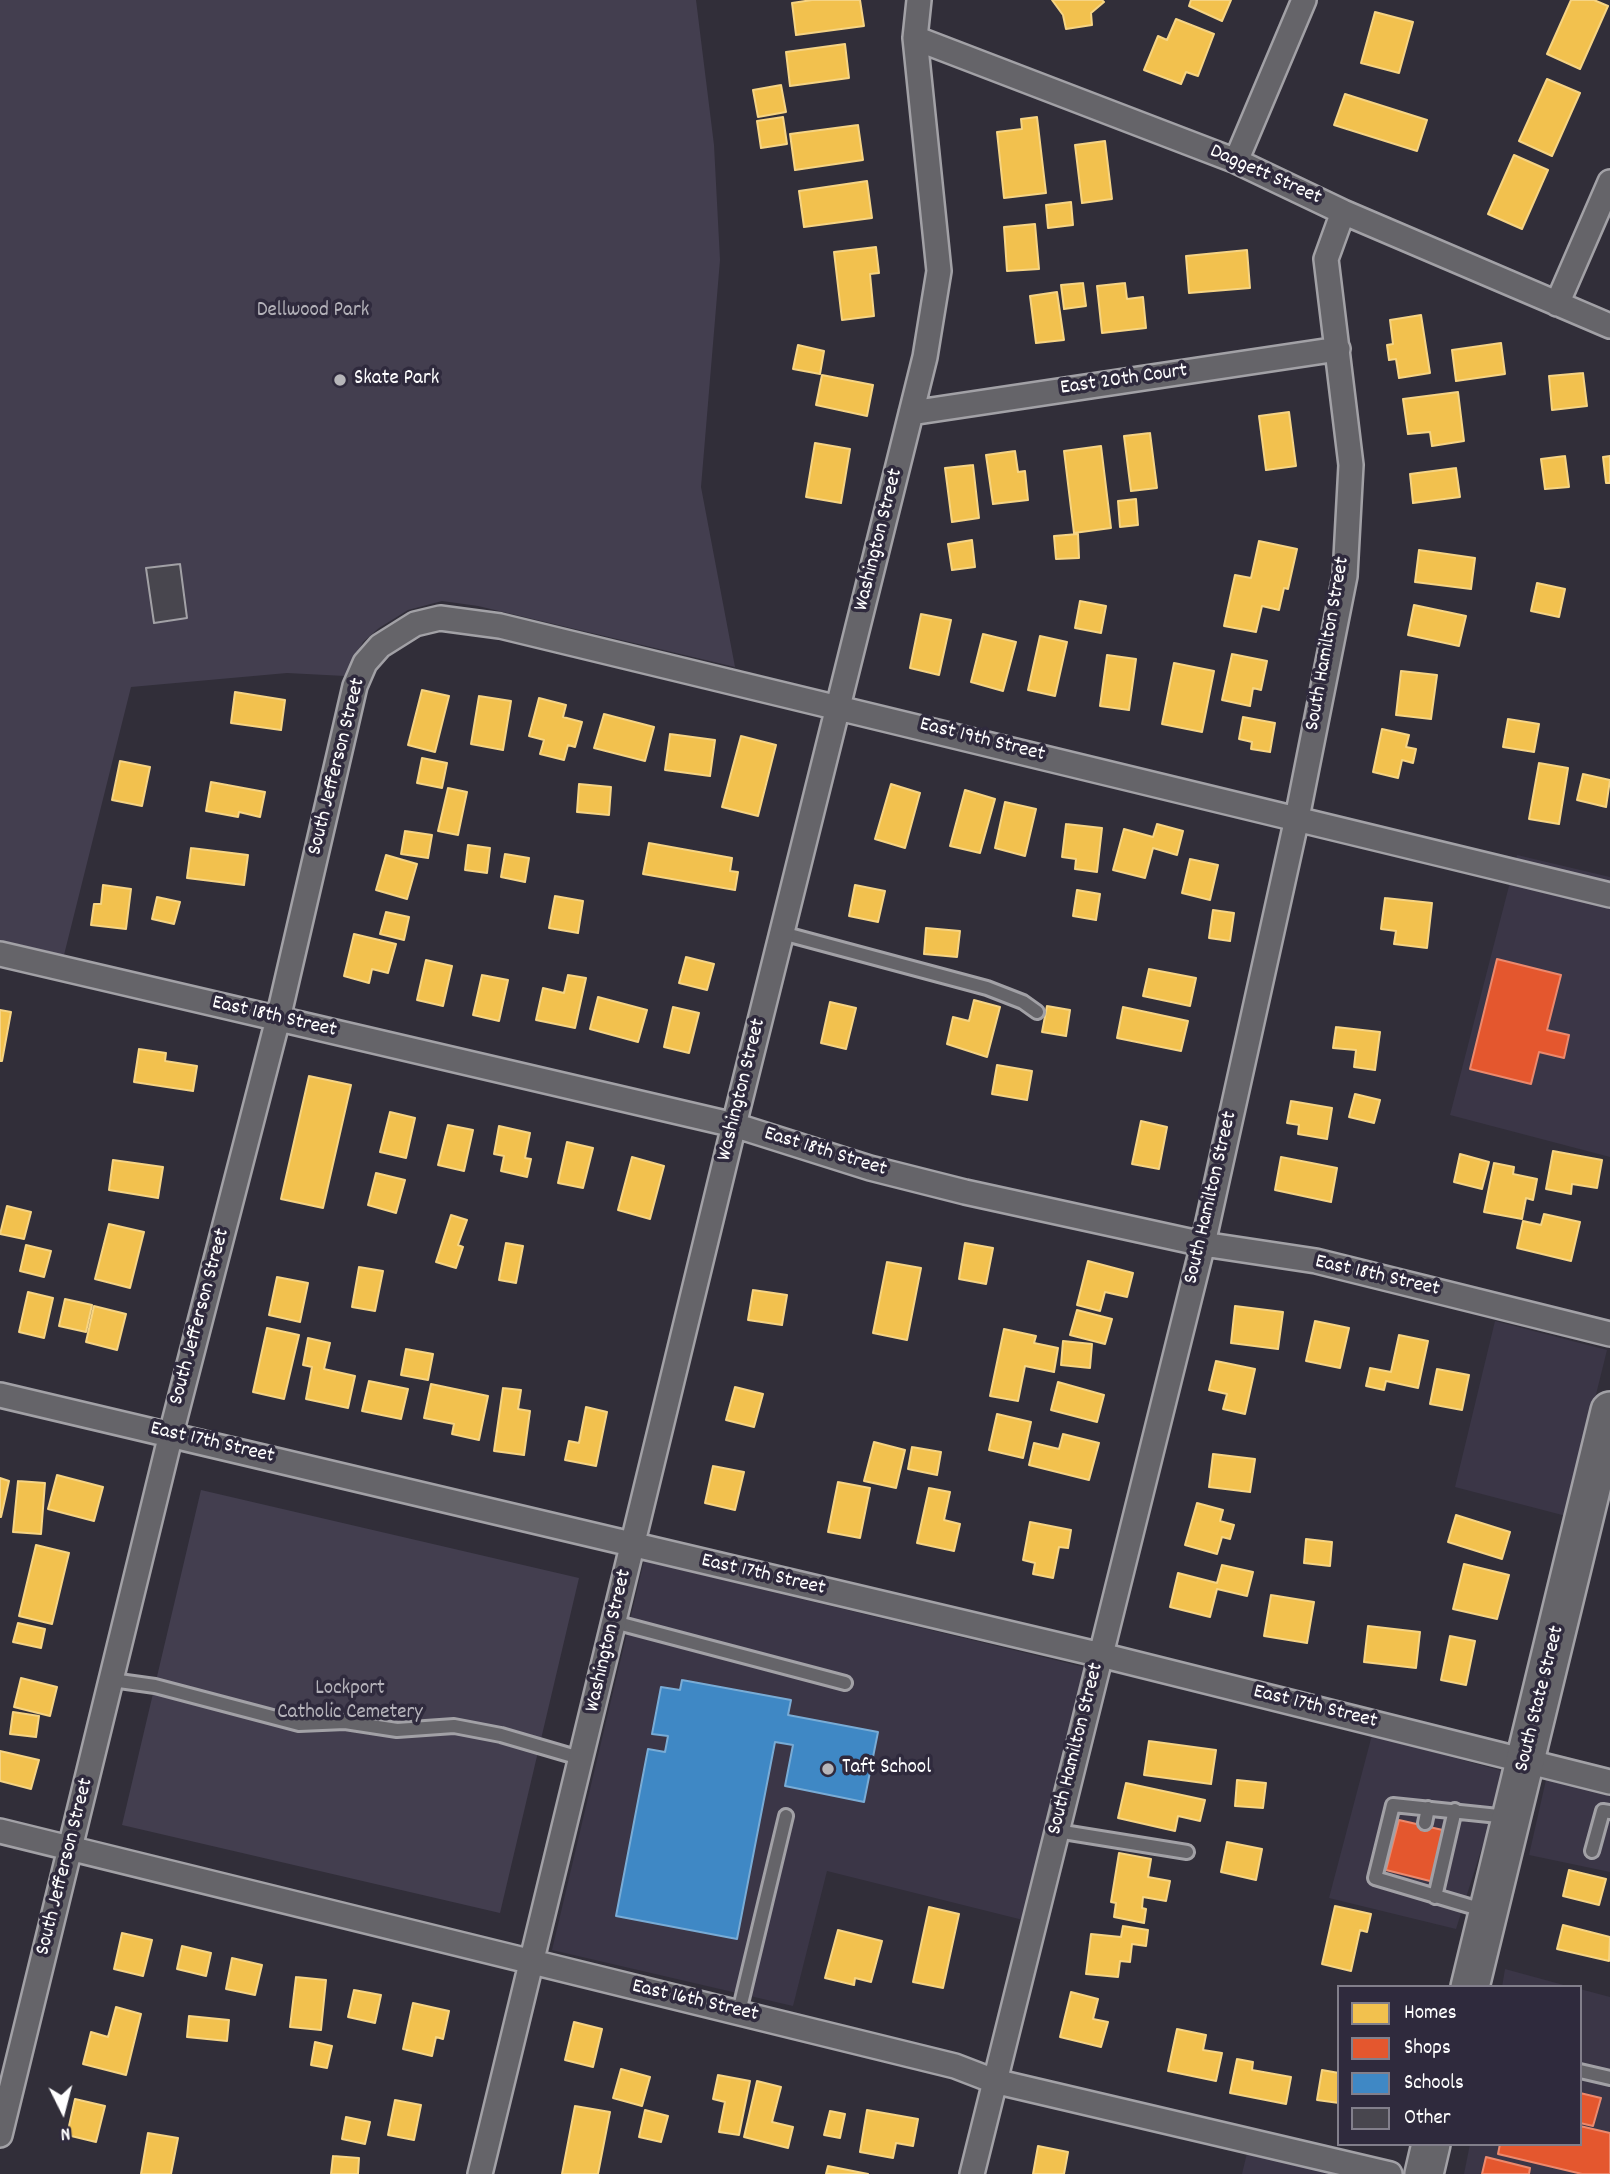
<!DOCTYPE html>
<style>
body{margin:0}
#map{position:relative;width:1610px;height:2174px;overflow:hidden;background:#312e39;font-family:Dekko,sans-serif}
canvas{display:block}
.legend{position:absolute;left:1337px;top:1985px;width:245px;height:161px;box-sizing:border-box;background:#2f2a3d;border:2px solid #827f8b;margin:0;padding:9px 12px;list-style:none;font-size:21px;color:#fff}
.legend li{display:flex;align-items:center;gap:14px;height:35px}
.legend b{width:35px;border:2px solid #827f8b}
.north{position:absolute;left:28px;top:2076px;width:70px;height:70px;-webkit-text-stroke:5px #2f2a3d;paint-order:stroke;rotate:174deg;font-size:19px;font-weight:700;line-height:28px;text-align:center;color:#fff}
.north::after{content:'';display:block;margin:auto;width:24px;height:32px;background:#fff;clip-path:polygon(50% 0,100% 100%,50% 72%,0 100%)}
</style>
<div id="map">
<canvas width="1610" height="2174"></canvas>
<ul class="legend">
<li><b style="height:19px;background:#f2c14e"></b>Homes</li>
<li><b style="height:19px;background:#e4572e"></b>Shops</li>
<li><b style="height:19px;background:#3f88c5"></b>Schools</li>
<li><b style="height:19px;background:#48464e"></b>Other</li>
</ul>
<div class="north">N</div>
</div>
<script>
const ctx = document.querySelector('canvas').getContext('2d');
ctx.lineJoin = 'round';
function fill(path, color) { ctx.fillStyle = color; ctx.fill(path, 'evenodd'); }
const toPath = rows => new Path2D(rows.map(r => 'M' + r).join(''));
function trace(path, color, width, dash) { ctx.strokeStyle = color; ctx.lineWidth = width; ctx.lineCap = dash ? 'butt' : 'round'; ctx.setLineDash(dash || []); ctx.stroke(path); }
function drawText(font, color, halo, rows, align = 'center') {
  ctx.font = font + ' Dekko,sans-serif'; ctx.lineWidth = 7; ctx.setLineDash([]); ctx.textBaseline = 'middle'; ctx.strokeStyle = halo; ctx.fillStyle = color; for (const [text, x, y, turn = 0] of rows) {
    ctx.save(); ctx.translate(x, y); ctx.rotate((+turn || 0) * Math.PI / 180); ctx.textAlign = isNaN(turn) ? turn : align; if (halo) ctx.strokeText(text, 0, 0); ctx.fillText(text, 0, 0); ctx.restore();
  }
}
const built = toPath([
 [1517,855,1610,877,1610,1157,1450,1115],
 [1495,1321,1607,1350,1566,1516,1455,1487],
 [644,1561,1088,1668,1023,1920,827,1871,793,2006,552,1950],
 [1372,1735,1506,1772,1456,1929,1329,1898],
 [1548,1771,1610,1788,1610,1872,1529,1855],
 [1505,1969,1571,1987,1502,1987],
 [1580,1989,1610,1997,1610,2174,1464,2174,1470,2144,1580,2144],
 [1248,2149,1363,2174,1242,2174]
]);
const green = toPath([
 [0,0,696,0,714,145,720,260,701,487,735,667,478,606,442,601,408,610,379,628,363,642,345,676,287,673,131,687,64,955,0,940],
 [201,1490,579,1578,500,1913,122,1825]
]);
const homes = toPath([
 [812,0,860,0,864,26,796,35,792,3,812,0],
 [1052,0,1102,0,1104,2,1091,13,1092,25,1066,29,1063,15,1052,0],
 [1191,0,1231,0,1222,21,1189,6,1191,0],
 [1571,0,1594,0,1608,6,1580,69,1547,54,1571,0],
 [1375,12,1413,22,1399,73,1361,63,1375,12],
 [1176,19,1214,34,1198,76,1186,72,1181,84,1144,70,1158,36,1167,40,1176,19],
 [845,44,849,78,790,86,786,52,845,44],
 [1547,79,1580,93,1552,156,1519,141,1547,79],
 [781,85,786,112,758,117,753,90,781,85],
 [1345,94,1427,120,1417,151,1334,125,1345,94],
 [783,117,787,144,761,148,757,121,783,117],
 [1037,117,1046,193,1004,198,997,132,1022,129,1021,119,1037,117],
 [858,125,863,160,795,170,790,134,858,125],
 [1105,141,1112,199,1082,203,1075,145,1105,141],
 [1514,155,1548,170,1522,229,1488,214,1514,155],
 [867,181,872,218,804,227,799,191,867,181],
 [1071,202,1073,225,1048,228,1046,205,1071,202],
 [1035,224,1039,269,1007,271,1004,227,1035,224],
 [876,247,879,273,870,274,874,316,842,320,834,252,876,247],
 [1247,250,1250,288,1189,293,1186,256,1247,250],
 [1083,283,1086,306,1064,309,1061,285,1083,283],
 [1125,283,1127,299,1143,297,1146,328,1102,333,1097,286,1125,283],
 [1057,292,1064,340,1036,343,1030,296,1057,292],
 [1421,315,1430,373,1399,378,1396,359,1389,360,1387,345,1393,344,1390,320,1421,315],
 [1501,343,1505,374,1456,381,1452,350,1501,343],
 [798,345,824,351,820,374,793,369,798,345],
 [1583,373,1587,406,1552,410,1549,376,1583,373],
 [822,375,873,385,867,416,816,405,822,375],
 [1458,392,1464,441,1432,446,1430,432,1408,434,1403,399,1458,392],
 [1289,412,1296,466,1266,470,1259,416,1289,412],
 [1150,433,1157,488,1131,491,1124,436,1150,433],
 [815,443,850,449,841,503,806,497,815,443],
 [1101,446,1111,528,1074,533,1064,451,1101,446],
 [1015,451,1018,472,1025,471,1028,500,993,504,986,455,1015,451],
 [1565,456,1569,487,1545,489,1541,459,1565,456],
 [1610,456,1610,483,1606,483,1603,457,1610,456],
 [973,465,979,518,952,522,945,468,973,465],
 [1456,468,1460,497,1413,503,1410,474,1456,468],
 [1136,499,1138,525,1120,527,1118,501,1136,499],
 [1078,534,1079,558,1056,559,1054,536,1078,534],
 [972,540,975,567,952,570,948,544,972,540],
 [1259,541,1297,549,1288,589,1284,588,1279,610,1262,606,1256,632,1224,626,1235,575,1251,578,1259,541],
 [1419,550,1475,558,1471,589,1415,582,1419,550],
 [1537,583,1565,589,1559,617,1531,611,1537,583],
 [1080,601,1106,606,1101,633,1075,628,1080,601],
 [1414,605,1466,616,1459,646,1408,635,1414,605],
 [921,614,951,620,939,675,910,668,921,614],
 [983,634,1016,642,1003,691,971,682,983,634],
 [1040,636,1067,642,1055,696,1028,690,1040,636],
 [1232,654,1267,661,1261,690,1253,688,1250,706,1222,700,1232,654],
 [1107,655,1136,659,1129,710,1100,706,1107,655],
 [1174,663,1214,671,1202,732,1162,724,1174,663],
 [1401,671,1437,675,1431,719,1396,715,1401,671],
 [422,690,449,696,435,752,408,745,422,690],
 [235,692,285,700,281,730,231,723,235,692],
 [479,696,511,701,503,750,471,744,479,696],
 [539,698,566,705,563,717,582,722,575,747,568,745,564,760,540,754,544,740,529,736,539,698],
 [604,714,654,727,645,761,594,748,604,714],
 [1243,717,1275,723,1270,752,1251,749,1252,742,1239,739,1243,717],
 [1508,719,1539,724,1534,752,1503,747,1508,719],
 [1382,729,1409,735,1406,747,1416,749,1413,763,1402,760,1398,778,1373,772,1382,729],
 [670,734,715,740,710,776,665,770,670,734],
 [741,736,776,745,758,816,722,807,741,736],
 [422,758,447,763,442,788,417,783,422,758],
 [120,761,150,767,142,806,112,800,120,761],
 [1539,763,1568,768,1559,824,1529,819,1539,763],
 [1583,774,1610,780,1606,807,1577,800,1583,774],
 [211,782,265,792,260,817,239,812,238,817,206,811,211,782],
 [579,784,611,787,609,815,577,812,579,784],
 [891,784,920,793,905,848,875,839,891,784],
 [448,788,467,792,458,835,438,831,448,788],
 [965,790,995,799,980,853,950,846,965,790],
 [1005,802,1036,809,1025,856,995,848,1005,802],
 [1066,824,1102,828,1097,872,1075,869,1076,859,1062,857,1066,824],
 [1157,824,1183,831,1177,855,1153,848,1145,878,1113,870,1124,829,1153,837,1157,824],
 [405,831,432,835,428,858,401,854,405,831],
 [649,843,732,858,730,871,738,872,735,890,643,874,649,843],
 [468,845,490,848,487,873,465,870,468,845],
 [191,848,248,855,244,885,187,878,191,848],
 [505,854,529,858,525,882,501,877,505,854],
 [386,855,417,864,407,899,376,890,386,855],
 [1190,859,1218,865,1210,900,1182,893,1190,859],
 [103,885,131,889,126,929,91,925,94,904,101,904,103,885],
 [855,885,885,891,878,922,849,916,855,885],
 [1077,890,1100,894,1096,920,1073,916,1077,890],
 [555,896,583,901,578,933,549,928,555,896],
 [157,897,180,902,174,924,152,919,157,897],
 [1385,898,1432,903,1427,948,1394,944,1396,931,1381,929,1385,898],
 [1213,910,1234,913,1230,941,1209,938,1213,910],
 [386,912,409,917,404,940,380,934,386,912],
 [926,928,960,931,957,957,924,954,926,928],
 [354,934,396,944,388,973,372,969,369,983,344,976,354,934],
 [686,957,714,964,707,990,679,983,686,957],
 [426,960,452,966,443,1006,417,1000,426,960],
 [1149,969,1196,978,1190,1006,1143,996,1149,969],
 [482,975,508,980,499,1021,473,1015,482,975],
 [568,975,586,978,575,1028,536,1020,543,988,564,993,568,975],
 [598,997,647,1010,638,1042,590,1029,598,997],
 [974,1000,1000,1007,987,1057,947,1044,953,1017,969,1021,974,1000],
 [830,1002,856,1008,846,1049,821,1043,830,1002],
 [1047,1006,1070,1010,1066,1036,1042,1032,1047,1006],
 [673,1007,699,1013,689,1053,664,1047,673,1007],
 [1123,1007,1188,1021,1181,1051,1117,1038,1123,1007],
 [0,1010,11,1012,2,1061,0,1061,0,1010],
 [1336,1027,1380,1032,1375,1070,1354,1067,1356,1050,1333,1048,1336,1027],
 [139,1049,166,1053,165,1061,197,1066,193,1091,134,1082,139,1049],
 [997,1065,1032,1071,1027,1100,992,1094,997,1065],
 [309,1076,351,1085,323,1208,281,1199,309,1076],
 [1355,1094,1380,1100,1374,1123,1349,1117,1355,1094],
 [1291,1101,1332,1108,1327,1139,1298,1134,1299,1125,1287,1123,1291,1101],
 [390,1112,415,1118,406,1158,380,1152,390,1112],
 [1141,1121,1167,1127,1159,1169,1132,1164,1141,1121],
 [448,1125,473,1130,464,1171,438,1165,448,1125],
 [499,1126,530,1133,525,1158,531,1159,527,1177,501,1171,504,1156,494,1154,499,1126],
 [567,1142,593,1148,583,1188,558,1183,567,1142],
 [1553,1151,1602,1160,1597,1188,1572,1184,1571,1194,1546,1189,1553,1151],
 [1460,1154,1489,1162,1482,1189,1454,1182,1460,1154],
 [632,1157,664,1166,650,1219,618,1210,632,1157],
 [1281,1157,1337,1168,1331,1202,1275,1190,1281,1157],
 [113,1160,163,1167,158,1198,109,1190,113,1160],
 [1494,1163,1514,1167,1513,1174,1537,1179,1533,1200,1526,1198,1522,1219,1484,1212,1494,1163],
 [376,1173,405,1180,396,1213,368,1205,376,1173],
 [7,1206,31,1212,24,1239,0,1234,7,1206],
 [1544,1214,1580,1222,1571,1261,1517,1248,1523,1221,1541,1225,1544,1214],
 [451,1215,467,1220,458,1245,463,1247,456,1268,436,1262,451,1215],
 [109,1224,144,1232,130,1288,95,1279,109,1224],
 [506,1243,523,1246,516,1283,499,1280,506,1243],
 [965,1243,993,1248,986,1284,959,1279,965,1243],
 [26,1245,51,1251,44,1277,20,1271,26,1245],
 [1088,1261,1133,1273,1127,1297,1105,1292,1100,1311,1077,1305,1088,1261],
 [887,1262,921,1268,907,1340,873,1333,887,1262],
 [359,1267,383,1271,375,1311,352,1307,359,1267],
 [277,1277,308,1283,300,1322,269,1315,277,1277],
 [753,1290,787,1295,782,1325,748,1320,753,1290],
 [28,1292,53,1298,44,1338,19,1332,28,1292],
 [65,1299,92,1305,86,1332,59,1326,65,1299],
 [94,1306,126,1314,117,1350,86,1342,94,1306],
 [1235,1306,1283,1312,1278,1349,1231,1343,1235,1306],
 [1077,1310,1112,1319,1105,1344,1070,1335,1077,1310],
 [1315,1321,1349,1328,1340,1368,1306,1361,1315,1321],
 [267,1328,299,1335,284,1399,253,1392,267,1328],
 [1004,1329,1036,1336,1034,1343,1058,1348,1054,1372,1025,1366,1018,1401,990,1396,1004,1329],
 [1399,1335,1428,1341,1418,1388,1386,1381,1384,1390,1366,1386,1370,1368,1391,1372,1399,1335],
 [308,1338,330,1343,324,1369,355,1376,348,1408,306,1399,312,1367,303,1365,308,1338],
 [1063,1341,1092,1344,1090,1368,1061,1365,1063,1341],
 [406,1349,433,1354,428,1380,401,1375,406,1349],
 [1216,1361,1255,1369,1245,1414,1223,1409,1227,1394,1209,1390,1216,1361],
 [1437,1369,1469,1375,1462,1410,1430,1404,1437,1369],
 [369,1381,408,1389,401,1419,362,1411,369,1381],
 [1058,1382,1104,1395,1097,1422,1051,1410,1058,1382],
 [431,1384,488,1396,479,1440,452,1434,454,1424,424,1418,431,1384],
 [735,1387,763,1394,754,1427,726,1420,735,1387],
 [503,1388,521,1390,518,1409,530,1411,524,1455,494,1451,503,1388],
 [586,1407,607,1412,596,1466,565,1460,569,1441,579,1443,586,1407],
 [997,1414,1031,1422,1023,1458,989,1450,997,1414],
 [1063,1434,1099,1443,1089,1480,1029,1465,1034,1443,1059,1449,1063,1434],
 [874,1442,905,1450,896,1488,864,1481,874,1442],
 [912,1447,941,1452,937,1475,908,1469,912,1447],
 [1213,1454,1255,1459,1250,1492,1209,1487,1213,1454],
 [713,1466,744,1472,735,1510,705,1503,713,1466],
 [57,1475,103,1487,94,1521,48,1509,57,1475],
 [0,1478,9,1481,1,1517,0,1517,0,1478],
 [18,1481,45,1483,41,1534,13,1532,18,1481],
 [838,1482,870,1488,860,1538,828,1532,838,1482],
 [929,1488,950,1492,944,1520,960,1524,954,1551,917,1543,929,1488],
 [1197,1503,1223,1510,1220,1521,1234,1525,1230,1539,1222,1537,1217,1554,1185,1545,1197,1503],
 [1456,1515,1510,1532,1502,1559,1448,1542,1456,1515],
 [1030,1522,1071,1530,1068,1548,1059,1547,1053,1578,1033,1574,1035,1563,1023,1560,1030,1522],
 [1306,1539,1332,1542,1330,1566,1304,1563,1306,1539],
 [36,1545,69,1553,52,1624,19,1616,36,1545],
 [1464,1564,1509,1575,1497,1619,1453,1609,1464,1564],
 [1222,1565,1253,1572,1247,1596,1217,1589,1210,1617,1170,1607,1178,1573,1217,1583,1222,1565],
 [1271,1595,1314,1602,1307,1643,1264,1636,1271,1595],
 [18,1623,45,1629,41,1648,13,1642,18,1623],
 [1368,1626,1420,1632,1416,1668,1364,1662,1368,1626],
 [1450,1636,1475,1641,1466,1685,1441,1680,1450,1636],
 [21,1678,57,1687,50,1716,14,1707,21,1678],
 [13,1712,39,1716,36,1737,10,1734,13,1712],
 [1149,1741,1216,1750,1211,1784,1144,1775,1149,1741],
 [0,1751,39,1760,31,1789,0,1781,0,1751],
 [1237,1780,1266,1783,1263,1808,1235,1806,1237,1780],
 [1126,1783,1205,1800,1200,1821,1178,1816,1175,1831,1118,1818,1126,1783],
 [1227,1842,1262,1849,1256,1880,1221,1872,1227,1842],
 [1119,1853,1151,1859,1148,1877,1170,1881,1166,1901,1143,1897,1142,1908,1146,1909,1144,1923,1114,1917,1116,1903,1111,1902,1119,1853],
 [1569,1870,1606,1879,1599,1905,1563,1896,1569,1870],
 [1335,1906,1371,1914,1367,1932,1360,1930,1351,1971,1322,1964,1335,1906],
 [929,1907,959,1914,943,1988,913,1982,929,1907],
 [1563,1925,1610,1937,1609,1961,1557,1949,1563,1925],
 [1123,1926,1148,1930,1146,1946,1132,1944,1130,1962,1120,1961,1118,1977,1086,1974,1091,1934,1121,1937,1123,1926],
 [838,1930,882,1941,871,1982,855,1978,854,1985,825,1978,838,1930],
 [122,1933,152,1940,143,1976,114,1969,122,1933],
 [182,1946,211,1953,206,1976,177,1969,182,1946],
 [232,1958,262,1965,255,1995,226,1989,232,1958],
 [296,1977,326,1980,321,2030,290,2027,296,1977],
 [354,1990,381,1995,375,2023,348,2017,354,1990],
 [1071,1992,1098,1999,1093,2019,1108,2022,1101,2047,1060,2037,1071,1992],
 [413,2003,449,2011,443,2039,436,2037,432,2056,403,2049,413,2003],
 [116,2007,141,2014,126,2075,83,2064,91,2032,108,2037,116,2007],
 [189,2016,229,2020,227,2041,187,2037,189,2016],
 [574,2022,602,2029,593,2067,565,2060,574,2022],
 [1177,2029,1206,2035,1203,2050,1222,2053,1216,2081,1168,2071,1177,2029],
 [315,2042,332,2046,327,2068,311,2065,315,2042],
 [1237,2059,1253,2062,1252,2070,1291,2077,1286,2104,1230,2093,1237,2059],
 [621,2069,650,2077,642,2106,613,2098,621,2069],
 [1322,2070,1339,2073,1339,2103,1317,2100,1322,2070],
 [718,2075,750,2081,739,2135,719,2132,725,2102,713,2099,718,2075],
 [757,2081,781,2087,772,2122,793,2127,788,2148,744,2137,757,2081],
 [75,2099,105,2106,96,2142,67,2135,75,2099],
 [395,2100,421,2105,414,2140,388,2135,395,2100],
 [575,2106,610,2112,598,2174,562,2174,575,2106],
 [645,2110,668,2116,661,2142,639,2137,645,2110],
 [867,2110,918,2119,913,2146,896,2143,893,2158,860,2152,867,2110],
 [830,2111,845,2114,840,2138,824,2135,830,2111],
 [346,2117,370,2122,365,2144,342,2139,346,2117],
 [148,2133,178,2138,171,2174,141,2174,148,2133],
 [1038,2146,1068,2152,1064,2174,1033,2174,1038,2146],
 [333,2156,359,2158,358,2174,331,2174,333,2156],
 [828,2166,868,2174,826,2174,828,2166]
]);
const shops = toPath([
 [1497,959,1561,975,1547,1030,1569,1035,1564,1058,1539,1052,1531,1084,1470,1069,1497,959],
 [1399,1820,1447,1831,1434,1882,1386,1870,1399,1820],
 [1580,2093,1601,2098,1593,2126,1580,2123,1580,2093],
 [1580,2126,1610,2133,1610,2174,1582,2174,1498,2154,1500,2144,1580,2144,1580,2126],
 [1486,2157,1530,2168,1529,2174,1482,2174,1486,2157]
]);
const schools = toPath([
 [682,1680,791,1700,788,1715,878,1732,864,1802,785,1786,793,1745,775,1742,737,1939,616,1916,648,1749,665,1752,668,1736,652,1734,661,1687,680,1690,682,1680]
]);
const building = toPath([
 [180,564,187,618,154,623,146,568,180,564]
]);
const service = toPath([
 [782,933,987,988,1023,1002,1037,1012],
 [614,1622,845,1683],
 [112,1680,155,1686,299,1724,345,1722,397,1730,454,1726,501,1735,583,1759],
 [1425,1823,1428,1808],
 [1057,1831,1187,1852],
 [1592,1851,1603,1811,1610,1812],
 [1435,1897,1455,1810],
 [1486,1911,1375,1878,1393,1805,1508,1817],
 [739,2012,786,1816],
 [1580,2071,1610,2078]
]);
const minor = toPath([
 [915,38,1236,161,1343,212,1610,326],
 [1236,161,1304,0],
 [1557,304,1610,182],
 [911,413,1338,349],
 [0,954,734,1125,870,1168,965,1192,1203,1244,1316,1261,1610,1334],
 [0,1395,1101,1655,1610,1782],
 [0,1831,955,2066,994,2081,1390,2174],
 [0,2135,171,1434,278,1019,355,686,365,663,380,646,415,624,440,618,500,626,1610,895],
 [480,2174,734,1125,925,357,939,271,915,38,919,0],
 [972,2174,1203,1244,1297,818,1345,576,1351,465,1326,259,1343,212]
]);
const primary = toPath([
 [1470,1987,1610,1411],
 [1424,2174,1431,2144]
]);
const markers = [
 [340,380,7,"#b7b6ba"],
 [828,1769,7,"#b7b6ba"]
];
const streetNames = [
 ["Daggett Street",1265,176,24],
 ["East 20th Court",1124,381,-8],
 ["Washington Street",880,540,-76],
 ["South Hamilton Street",1329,644,-80],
 ["East 19th Street",982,741,14],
 ["South Jefferson Street",338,767,-76],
 ["East 18th Street",274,1018,13],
 ["Washington Street",743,1090,-76],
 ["East 18th Street",825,1153,17],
 ["South Hamilton Street",1212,1198,-77],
 ["East 18th Street",1377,1277,13],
 ["South Jefferson Street",201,1317,-75],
 ["East 17th Street",212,1444,13],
 ["East 17th Street",763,1576,13],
 ["Washington Street",610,1641,-77],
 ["South State Street",1541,1699,-76],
 ["East 17th Street",1315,1708,14],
 ["South Hamilton Street",1077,1749,-76],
 ["South Jefferson Street",66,1867,-76],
 ["East 16th Street",695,2002,13]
];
const parkNames = [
 ["Dellwood Park",313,312],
 ["Lockport",350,1690],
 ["Catholic Cemetery",350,1714]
];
const poiNames = [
 ["Skate Park",354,380],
 ["Taft School",842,1769]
];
fill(built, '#3b3647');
fill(green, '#433e4f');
fill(homes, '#f2c14e');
trace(homes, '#f6d483', 2);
fill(shops, '#e4572e');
trace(shops, '#ec896d', 2);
fill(schools, '#3f88c5');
trace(schools, '#79acd6', 2);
fill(building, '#48464e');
trace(building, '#a2a1a6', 2);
trace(service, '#a2a1a6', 18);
trace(minor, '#a2a1a6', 28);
trace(primary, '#a2a1a6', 42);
trace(service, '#656469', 12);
trace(minor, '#656469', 23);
trace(primary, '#656469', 37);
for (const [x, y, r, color] of markers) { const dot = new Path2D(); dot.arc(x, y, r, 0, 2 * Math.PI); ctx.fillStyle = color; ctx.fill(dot); trace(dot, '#2f2a3d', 2.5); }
drawText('21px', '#fff', '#2f2a3d', streetNames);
drawText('21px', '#b5b3ba', '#2f2a3d', parkNames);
drawText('21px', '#fff', '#2f2a3d', poiNames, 'left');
</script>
